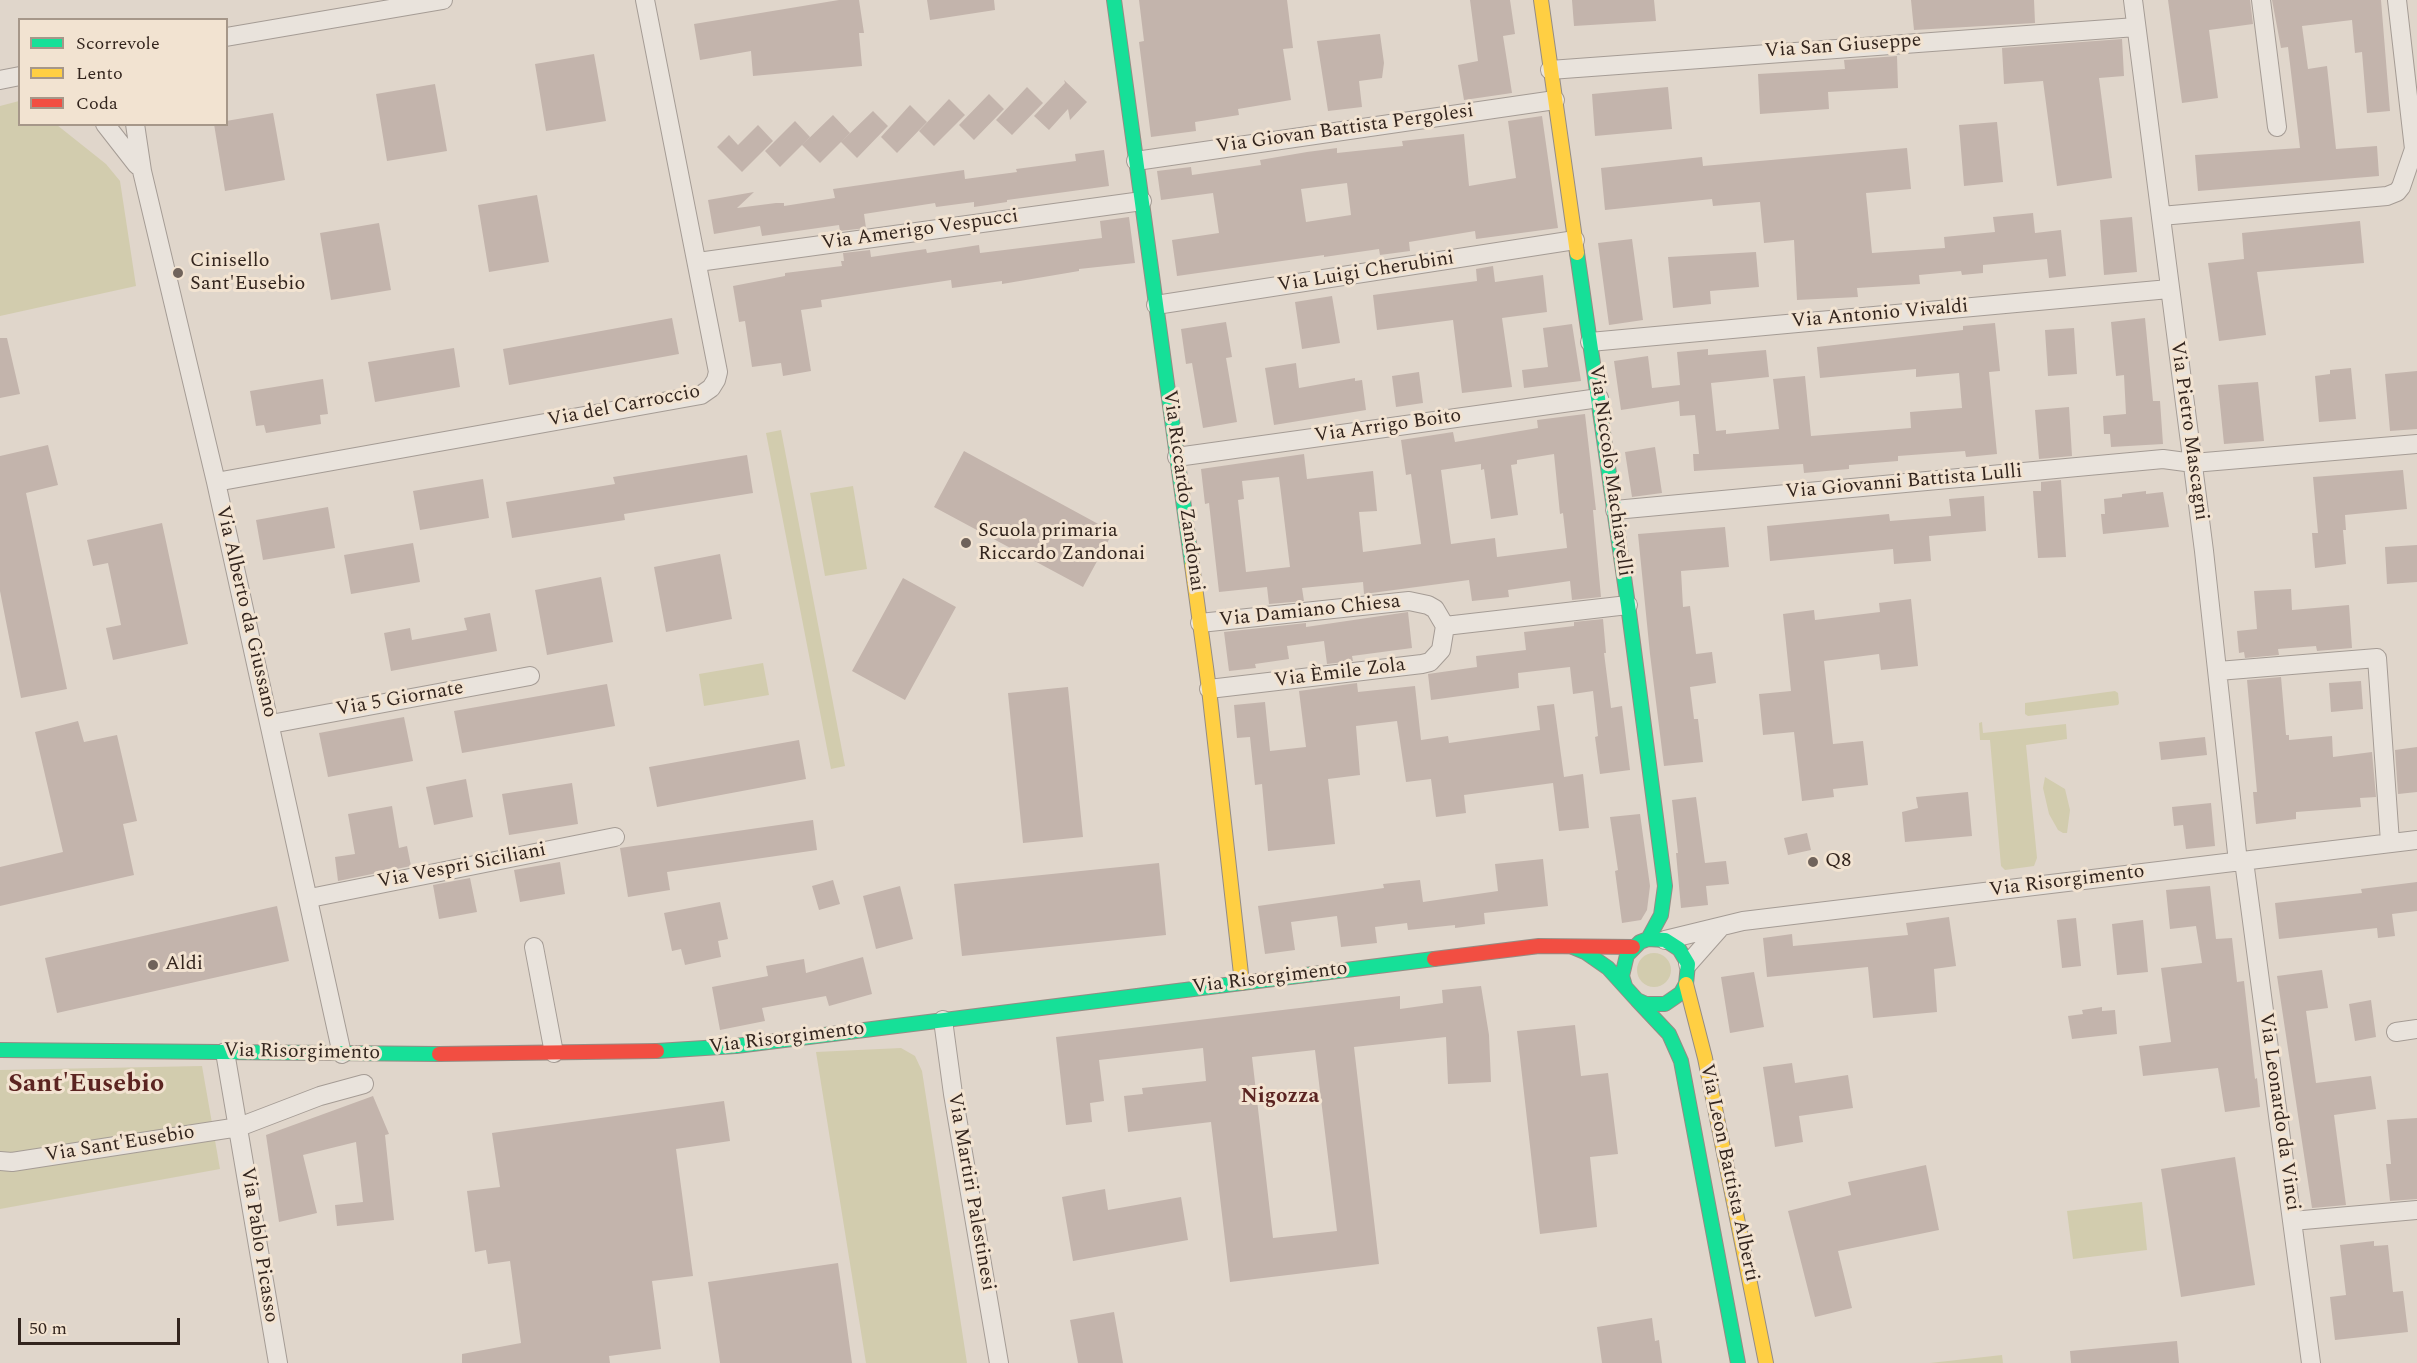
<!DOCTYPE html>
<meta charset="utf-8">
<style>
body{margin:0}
#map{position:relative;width:2417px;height:1363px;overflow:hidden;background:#e0d6cb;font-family:Spectral,serif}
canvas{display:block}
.legend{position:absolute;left:18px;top:18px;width:210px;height:108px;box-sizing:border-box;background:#f2e3d1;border:2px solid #a69789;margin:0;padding:8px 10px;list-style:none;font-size:18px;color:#33251e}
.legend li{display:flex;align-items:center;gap:12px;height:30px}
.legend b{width:30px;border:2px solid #a69789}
.scale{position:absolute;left:18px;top:1318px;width:162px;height:27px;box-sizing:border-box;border:3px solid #33251e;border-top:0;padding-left:8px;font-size:18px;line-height:21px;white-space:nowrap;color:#33251e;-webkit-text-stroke:4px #f2e3d1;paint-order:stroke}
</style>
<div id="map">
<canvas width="2417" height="1363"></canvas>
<ul class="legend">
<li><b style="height:8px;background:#16e098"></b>Scorrevole</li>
<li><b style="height:8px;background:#ffcf43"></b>Lento</li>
<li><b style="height:8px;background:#f24e42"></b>Coda</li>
</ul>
<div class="scale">50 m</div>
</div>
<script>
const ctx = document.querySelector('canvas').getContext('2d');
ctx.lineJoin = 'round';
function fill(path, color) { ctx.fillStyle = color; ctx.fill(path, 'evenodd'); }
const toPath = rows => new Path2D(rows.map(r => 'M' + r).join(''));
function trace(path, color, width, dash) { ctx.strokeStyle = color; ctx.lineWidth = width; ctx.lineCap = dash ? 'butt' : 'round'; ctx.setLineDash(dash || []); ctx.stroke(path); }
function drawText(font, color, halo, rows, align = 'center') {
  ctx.font = font + ' Spectral,serif'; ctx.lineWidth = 6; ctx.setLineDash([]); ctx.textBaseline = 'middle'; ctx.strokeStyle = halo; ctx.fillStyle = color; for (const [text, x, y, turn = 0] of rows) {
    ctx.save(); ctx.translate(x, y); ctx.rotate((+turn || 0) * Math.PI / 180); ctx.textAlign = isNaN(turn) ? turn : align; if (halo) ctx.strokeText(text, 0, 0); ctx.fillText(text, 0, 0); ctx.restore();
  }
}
const green = toPath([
 [19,101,20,124,57,125,106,164,120,181,136,286,0,316,0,106],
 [781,430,845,766,831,769,766,433],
 [853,486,867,569,825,576,810,493],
 [763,663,769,695,704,706,699,674],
 [2115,691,2118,693,2119,703,2118,705,2028,716,2025,714,2025,703],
 [1982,722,1983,733,2066,724,2067,739,2026,745,2037,858,2034,866,2005,870,2001,866,1990,740,1980,740,1979,723],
 [2045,777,2065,789,2070,810,2067,833,2063,833,2058,830,2049,814,2043,788],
 '1637 970a17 17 0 1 1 34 0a17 17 0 1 1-34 0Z',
 [901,1048,915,1056,922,1071,967,1363,866,1363,816,1052],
 [202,1066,220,1169,0,1209,0,1070],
 [2142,1202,2147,1250,2073,1259,2067,1211],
 [2002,1355,2003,1363,1930,1363]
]);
const building = toPath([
 [839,0,859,0,864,33,859,33,862,66,753,76,751,51,700,60,694,24],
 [927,0,994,0,995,10,930,20],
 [1139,0,1287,0,1293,48,1283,49,1291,100,1238,109,1239,115,1195,122,1196,131,1151,137,1139,42,1144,41],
 [1470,0,1510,0,1515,34,1503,36,1512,93,1464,100,1458,65,1478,61],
 [1572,0,1654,0,1656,21,1574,26],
 [1911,0,2034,0,2035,23,1914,30],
 [2168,0,2250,0,2253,24,2209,30,2218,98,2182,103],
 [2272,0,2381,0,2390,111,2367,113,2362,52,2355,53,2352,20,2302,26,2308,69,2327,66,2336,149,2377,146,2379,176,2198,191,2195,155,2300,148,2288,47,2281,48],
 [1380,34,1384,63,1382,78,1359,81,1362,107,1328,111,1317,41],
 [2122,39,2124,76,2099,78,2112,178,2057,186,2043,81,2004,84,2002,48],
 [594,54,606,121,546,131,535,64],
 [1897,56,1898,88,1828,92,1829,109,1760,114,1758,74,1845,69,1844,60],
 [1064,80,1087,102,1070,120,1068,109,1049,130,1034,116,1065,83],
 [435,84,447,151,387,161,376,94],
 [1027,87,1043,103,1012,135,996,120],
 [1668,87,1672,129,1595,136,1592,94],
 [989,94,1004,109,974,140,959,125],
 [949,99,965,115,934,146,919,131],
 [910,105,927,122,897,153,881,137],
 [873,111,888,126,857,158,841,142],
 [273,113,285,180,225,191,214,124,226,124,226,121],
 [833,115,850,133,820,163,802,145],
 [1542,116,1558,228,1476,239,1475,231,1409,242,1410,251,1380,255,1379,249,1324,257,1324,255,1177,276,1172,240,1219,233,1213,193,1161,200,1157,171,1191,167,1192,175,1261,165,1260,160,1307,152,1337,148,1337,153,1403,146,1402,141,1464,134,1469,186,1516,178,1508,121],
 [1347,183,1351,215,1306,222,1301,189],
 [795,121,810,137,780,167,765,151],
 [1997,122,2003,182,1964,186,1959,125],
 [758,125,773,141,742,172,717,147,729,135,738,145],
 [1907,148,1911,189,1866,193,1872,253,1945,248,1944,237,1995,232,1993,217,2033,213,2035,233,2061,230,2066,276,2049,278,2047,259,1983,265,1983,273,1962,275,1961,271,1919,275,1920,284,1857,288,1858,297,1797,300,1794,240,1764,243,1760,202,1713,206,1712,199,1605,210,1601,168,1702,157,1703,166],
 [1104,150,1109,186,1007,200,1007,202,974,207,974,202,936,207,935,203,864,214,866,228,840,231,839,225,762,236,760,226,714,234,708,200,754,192,737,208,776,203,784,203,784,206,835,198,833,189,964,170,965,179,1017,172,1016,169,1076,161,1075,154],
 [537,195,549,262,489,272,478,205],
 [1129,217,1135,263,1079,269,1079,271,1002,284,1002,281,952,288,951,280,821,300,822,307,801,310,811,371,783,376,781,363,752,367,745,321,739,322,733,286,785,276,785,273,842,266,841,261,844,261,843,253,870,250,871,257,926,249,927,253,979,245,980,253,1102,238,1100,221],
 [2132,217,2137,272,2104,275,2100,220],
 [2360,221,2364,263,2257,272,2266,335,2219,341,2208,263,2244,259,2242,233],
 [379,223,391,290,331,300,320,233],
 [1632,239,1643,320,1609,325,1598,243],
 [1756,252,1759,287,1710,291,1711,304,1673,308,1668,257],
 [1493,266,1495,282,1543,275,1547,312,1502,318,1512,387,1462,393,1453,320,1377,330,1373,295,1477,281,1476,269],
 [1332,296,1340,343,1302,349,1295,302],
 [672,318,679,354,509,385,503,349],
 [2145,318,2153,401,2160,401,2163,444,2111,447,2110,434,2104,434,2103,416,2126,414,2124,375,2116,376,2111,322],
 [1226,322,1232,357,1226,358,1237,422,1203,428,1192,363,1186,364,1181,329],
 [1995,323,2000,371,1989,372,1997,454,1966,457,1965,451,1898,456,1898,461,1849,465,1849,469,1804,473,1803,464,1694,471,1693,454,1699,454,1695,415,1680,416,1679,401,1621,410,1614,361,1648,356,1652,388,1680,385,1677,352,1708,349,1708,355,1766,350,1769,377,1711,383,1716,431,1726,430,1726,434,1779,429,1773,379,1805,376,1811,436,1911,428,1910,412,1962,408,1959,373,1916,377,1916,369,1820,378,1817,347,1963,330,1963,326],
 [1572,324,1581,381,1524,388,1522,370,1548,367,1543,328],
 [2074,328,2077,374,2048,376,2045,330],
 [0,338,7,338,20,394,0,398],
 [454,348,460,387,375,402,368,362],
 [1296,363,1299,388,1355,378,1355,381,1362,380,1366,410,1274,425,1265,368],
 [2351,368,2356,419,2319,422,2315,376,2330,374,2330,370],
 [2417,371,2417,429,2390,431,2385,374],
 [1419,372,1423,403,1396,407,1392,376],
 [323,379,328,414,320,415,321,424,266,433,264,425,256,426,250,391],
 [2258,382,2264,441,2224,444,2218,385],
 [2069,407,2072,456,2039,459,2035,410],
 [1585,414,1596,510,1593,510,1601,597,1572,600,1570,581,1508,590,1509,597,1472,601,1469,580,1364,594,1363,582,1302,588,1304,601,1269,604,1267,587,1219,592,1209,503,1205,504,1201,469,1304,454,1307,479,1373,471,1377,511,1359,512,1363,552,1421,544,1411,474,1406,475,1401,440,1453,432,1455,442,1538,428,1537,420],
 [1554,454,1560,514,1563,513,1567,548,1497,557,1495,538,1451,544,1441,470,1481,464,1481,470,1484,469,1491,519,1518,515,1511,465,1517,464,1517,460],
 [1279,477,1290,567,1246,572,1238,500,1244,499,1242,481],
 [48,445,58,485,26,493,67,689,21,698,0,591,0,456],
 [1655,447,1662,493,1632,497,1625,452],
 [964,451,1113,532,1083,587,934,507],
 [747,455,753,493,624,514,625,520,512,538,506,502,615,484,613,477],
 [2403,470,2407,509,2345,515,2346,530,2343,530,2346,564,2315,568,2312,533,2318,533,2313,477],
 [483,479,489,518,420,530,413,491],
 [2061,480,2066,557,2038,558,2033,491,2041,491,2041,482],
 [2146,491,2146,494,2163,492,2169,527,2103,534,2101,514,2105,514,2104,499,2122,497,2122,494],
 [1984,496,1986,531,1929,536,1931,561,1894,564,1893,549,1770,561,1767,526,1889,514,1890,521,1951,516,1949,499],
 [328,507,335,548,263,560,256,520],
 [162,523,188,644,113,660,106,628,121,625,108,563,93,566,87,540],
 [1725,527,1729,567,1681,571,1683,607,1690,606,1696,654,1712,652,1716,683,1690,687,1694,719,1698,719,1703,762,1664,766,1650,654,1638,534],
 [413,543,420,582,351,594,344,555],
 [2417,545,2417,582,2387,584,2385,547],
 [720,554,732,619,666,632,654,567],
 [601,577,613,642,547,655,535,590],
 [903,578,956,607,905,700,852,671],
 [2291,589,2292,610,2349,605,2352,648,2317,651,2316,646,2278,649,2279,655,2245,658,2244,652,2239,653,2237,631,2257,629,2254,591],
 [1911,599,1918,666,1881,670,1879,654,1824,661,1833,744,1863,741,1868,785,1833,789,1834,797,1802,801,1794,732,1763,735,1759,694,1791,691,1783,614,1814,610,1815,620,1880,612,1879,603],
 [1408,612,1412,648,1352,656,1353,661,1327,664,1324,641,1287,646,1289,659,1255,664,1256,668,1229,671,1224,632,1306,623,1306,627],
 [490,613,497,651,391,671,384,633,410,628,412,640,467,630,464,618],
 [1603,619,1606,653,1604,653,1611,708,1622,706,1630,770,1600,774,1595,737,1598,736,1593,691,1573,694,1570,667,1518,673,1519,688,1431,700,1428,674,1477,667,1476,656,1526,650,1524,632,1574,626,1574,622],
 [2281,677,2286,735,2289,735,2289,740,2332,736,2333,757,2372,752,2376,797,2360,798,2361,807,2296,812,2296,819,2256,824,2253,792,2257,792,2247,680],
 [2361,681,2363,709,2331,712,2329,683],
 [1357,683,1358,692,1415,686,1421,740,1448,736,1449,743,1540,730,1537,706,1554,704,1564,777,1583,774,1589,828,1559,831,1553,783,1464,795,1466,813,1436,817,1431,779,1406,782,1397,721,1356,726,1360,775,1328,779,1335,844,1268,851,1262,784,1255,785,1250,737,1237,738,1234,705,1265,702,1270,751,1306,747,1299,691],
 [607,684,615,726,462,753,454,711],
 [1068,687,1083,837,1023,843,1008,693],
 [404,717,413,761,328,777,319,733],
 [78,721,84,742,117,735,137,821,123,824,134,875,0,906,0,867,63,852,35,732],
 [2205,737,2207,755,2161,760,2159,742],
 [799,740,806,779,657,807,649,767],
 [2417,747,2417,792,2398,794,2395,750],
 [466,779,473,817,434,825,426,787],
 [572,783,578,824,509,835,502,794],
 [1968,792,1972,836,1905,842,1902,812,1918,808,1916,797],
 [1696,797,1705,863,1726,861,1729,884,1706,886,1708,905,1681,908,1676,853,1678,853,1672,800],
 [2211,803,2215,846,2186,849,2183,825,2174,826,2172,807],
 [392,806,399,848,407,846,411,866,338,881,335,857,355,854,348,814],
 [1640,814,1650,886,1647,910,1641,920,1622,923,1615,871,1618,870,1610,817],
 [813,820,817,850,667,872,670,890,628,897,620,848],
 [1807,833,1811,850,1788,855,1784,838],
 [1543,859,1548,906,1484,913,1485,924,1455,928,1455,925,1408,930,1407,923,1375,927,1377,943,1341,947,1337,916,1291,922,1295,950,1265,954,1258,906,1384,888,1383,884,1420,880,1423,902,1498,891,1495,864],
 [560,862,565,894,520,902,514,870],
 [1159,863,1166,935,962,956,954,884],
 [470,878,477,912,439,919,433,885],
 [833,880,840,904,819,910,812,886],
 [2417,882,2417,911,2392,914,2395,936,2378,938,2377,928,2279,939,2275,903,2362,893,2361,889],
 [900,886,913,939,876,949,863,896],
 [2210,886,2216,939,2232,938,2237,982,2244,981,2255,1079,2257,1078,2260,1107,2225,1112,2218,1068,2143,1076,2139,1046,2171,1042,2161,968,2202,963,2196,926,2170,929,2166,890],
 [720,902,728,939,718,941,721,957,685,965,681,949,672,951,664,913],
 [277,906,289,961,57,1013,45,958],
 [1949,917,1956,966,1934,969,1937,1012,1873,1018,1868,967,1767,977,1763,938,1792,934,1793,946,1908,935,1906,923],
 [2076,918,2081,966,2062,968,2057,920],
 [2143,920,2148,972,2117,975,2112,924],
 [863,957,872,994,829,1006,826,996,762,1008,765,1021,720,1030,712,987,768,976,766,966,804,959,806,973],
 [2322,970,2328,1008,2306,1011,2316,1083,2371,1076,2376,1109,2334,1115,2346,1205,2312,1208,2277,976],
 [1754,972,1764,1027,1730,1033,1721,977],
 [1481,986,1489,1035,1491,1082,1448,1084,1446,1037,1354,1047,1379,1264,1230,1282,1211,1122,1128,1132,1124,1096,1143,1094,1142,1088,1206,1081,1203,1048,1099,1060,1104,1101,1090,1103,1092,1122,1066,1125,1056,1037,1400,996,1400,1009,1443,1003,1442,990],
 [1315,1050,1337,1231,1273,1238,1252,1057],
 [2371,1000,2376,1037,2355,1041,2349,1004],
 [2102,1007,2102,1011,2115,1010,2117,1034,2072,1039,2068,1016,2083,1014,2082,1010],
 [1575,1025,1581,1076,1608,1073,1618,1154,1590,1157,1597,1227,1540,1234,1517,1031],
 [1792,1063,1795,1083,1848,1075,1853,1108,1799,1116,1803,1142,1775,1147,1763,1067],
 [373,1096,389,1134,385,1135,394,1220,337,1226,335,1205,363,1202,356,1142,303,1155,317,1213,279,1222,266,1135],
 [724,1101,730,1141,676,1149,693,1276,652,1281,661,1349,609,1356,610,1363,462,1363,462,1354,521,1343,510,1261,488,1264,486,1250,475,1252,467,1191,500,1187,492,1133],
 [2417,1118,2417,1199,2390,1201,2386,1164,2391,1164,2387,1120],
 [2235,1157,2255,1285,2181,1297,2161,1169],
 [1926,1165,1939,1230,1838,1251,1852,1308,1815,1317,1788,1211,1851,1195,1848,1182],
 [1105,1189,1108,1210,1181,1197,1188,1240,1073,1261,1062,1197],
 [2374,1241,2374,1246,2388,1245,2393,1292,2403,1291,2408,1332,2335,1340,2330,1297,2346,1295,2340,1245],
 [838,1263,852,1363,720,1363,708,1282],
 [1114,1312,1123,1363,1078,1363,1070,1320],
 [1652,1318,1655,1341,1659,1340,1662,1363,1602,1363,1597,1327],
 [2177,1341,2179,1363,2071,1363,2070,1351]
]);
const street = toPath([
 [2133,0,2204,551,2238,862],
 [2261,0,2277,127],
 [226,37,443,0],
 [1550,70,2136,27],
 [0,80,20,76],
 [105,124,137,165],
 [135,124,142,171,216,482,342,1054],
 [1136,161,1555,100],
 [2161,216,2387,196,2397,192,2401,187,2414,149,2397,0],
 [698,262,1142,201],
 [1156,305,1575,240],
 [1590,342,2169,289],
 [1177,457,1599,398],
 [216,482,701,395,711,388,716,380,718,372,645,0],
 [1615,510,2163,459,2193,463,2417,444],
 [1200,623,1409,601,1428,605,1435,609,1445,626,1441,650,1430,662,1422,664,1209,689],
 [1445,626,1628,605],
 [2218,671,2377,658,2390,842],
 [271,724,530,676],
 [2244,861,2311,1363],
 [310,898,615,837],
 [1665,940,1743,921,2417,840],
 [534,947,554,1053],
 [1688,964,1719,929],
 [943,1020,953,1094,999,1363],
 [2396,1032,2417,1029],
 [225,1052,278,1363],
 [0,1161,12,1162,239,1127,320,1096,364,1084],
 [2292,1221,2417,1210]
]);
const fast = toPath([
 [1114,0,1192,565],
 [1577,253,1628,605,1665,886,1661,915,1648,939],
 [1573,947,1585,952,1608,968,1637,1000,1646,1004,1665,1004,1681,993,1686,984,1688,964,1679,949,1665,940,1648,939,1640,942,1627,955,1622,976,1625,986],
 [1637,1000,1669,1034,1681,1061,1738,1363],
 [0,1050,439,1054],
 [657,1051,736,1046,1434,959]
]);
const slow = toPath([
 [1541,0,1577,253],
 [1192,565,1209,689,1242,983],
 [1686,984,1705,1058,1766,1363]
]);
const jam = toPath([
 [1434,959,1539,946,1633,947],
 [439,1054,657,1051]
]);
const markers = [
 [178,273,6,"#70635b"],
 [966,543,6,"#70635b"],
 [1813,862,6,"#70635b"],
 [153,965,6,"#70635b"]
];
const streetNames = [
 ["Via San Giuseppe",1843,47,-4],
 ["Via Giovan Battista Pergolesi",1345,130,-8],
 ["Via Amerigo Vespucci",920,231,-8],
 ["Via Luigi Cherubini",1366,273,-9],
 ["Via Antonio Vivaldi",1880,315,-5],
 ["Via del Carroccio",624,407,-11],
 ["Via Arrigo Boito",1388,427,-8],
 ["Via Pietro Mascagni",2188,431,82],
 ["Via Niccolò Machiavelli",1609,471,82],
 ["Via Giovanni Battista Lulli",1904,483,-5],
 ["Via Riccardo Zandonai",1182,491,82],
 ["Via Alberto da Giussano",245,612,77],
 ["Via Damiano Chiesa",1310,612,-6],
 ["Via Èmile Zola",1340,674,-7],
 ["Via 5 Giornate",400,700,-10],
 ["Via Vespri Siciliani",462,867,-11],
 ["Via Risorgimento",2067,882,-7],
 ["Via Risorgimento",1270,979,-7],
 ["Via Risorgimento",787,1039,-7],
 ["Via Risorgimento",302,1053,1],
 ["Via Leonardo da Vinci",2278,1112,82],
 ["Via Sant'Eusebio",120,1145,-9],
 ["Via Leon Battista Alberti",1728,1173,78],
 ["Via Martiri Palestinesi",970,1192,80],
 ["Via Pablo Picasso",258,1245,81]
];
const poiNames = [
 ["Cinisello",190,262],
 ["Sant'Eusebio",190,285],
 ["Scuola primaria",978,532],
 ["Riccardo Zandonai",978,555],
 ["Q8",1825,862],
 ["Aldi",165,965]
];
const neighbourhoodNames = [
 ["Nigozza",1280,1098]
];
const districtNames = [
 ["Sant'Eusebio",86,1086]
];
fill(green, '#d2ccae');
fill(building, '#c3b4ac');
trace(street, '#a59c95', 20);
trace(fast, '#958c84', 16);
trace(slow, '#958c84', 16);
trace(jam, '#958c84', 16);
trace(street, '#e9e3dc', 18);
trace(fast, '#16e098', 14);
trace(slow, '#ffcf43', 14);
trace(jam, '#f24e42', 14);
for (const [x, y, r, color] of markers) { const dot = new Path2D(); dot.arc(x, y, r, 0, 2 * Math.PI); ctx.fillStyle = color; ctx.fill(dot); trace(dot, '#f2e3d1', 2); }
drawText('20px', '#33251e', '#f2e3d1', streetNames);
drawText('20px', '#33251e', '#f2e3d1', poiNames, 'left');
drawText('bold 21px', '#5b2421', '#f2e3d1', neighbourhoodNames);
drawText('bold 26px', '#5b2421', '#f2e3d1', districtNames);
</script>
